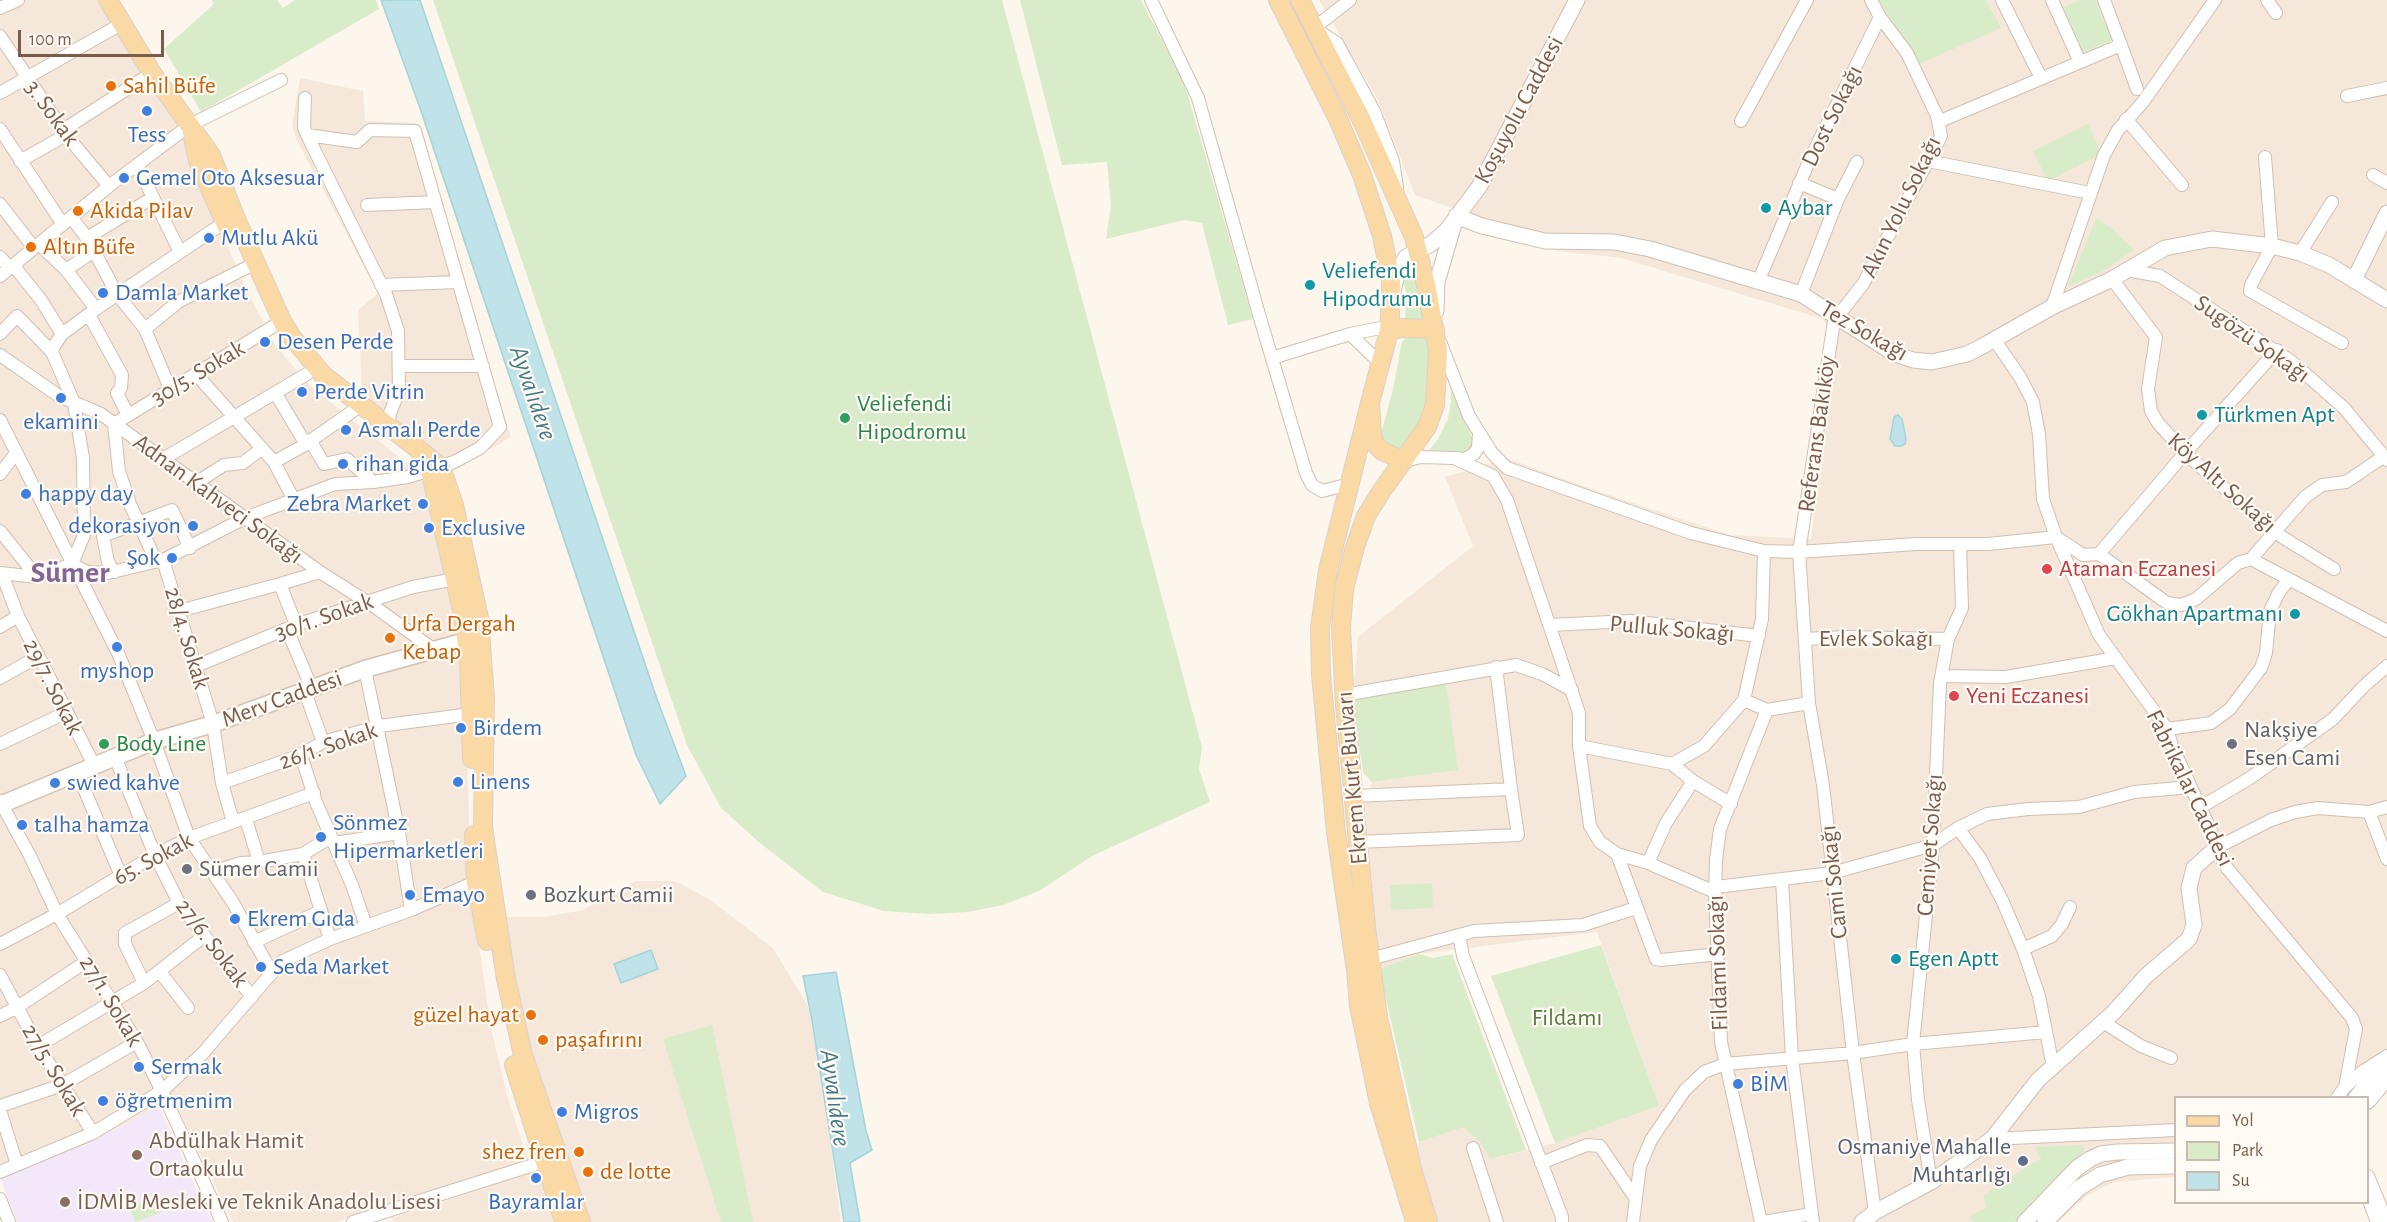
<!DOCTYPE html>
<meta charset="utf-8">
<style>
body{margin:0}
#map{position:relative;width:2387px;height:1222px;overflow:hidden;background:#fdf6ec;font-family:"Alegreya Sans",sans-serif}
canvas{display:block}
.legend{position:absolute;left:2174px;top:1096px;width:195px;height:108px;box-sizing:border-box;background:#fffaf3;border:2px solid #cabbb1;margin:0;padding:8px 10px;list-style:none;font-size:18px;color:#7a5c4d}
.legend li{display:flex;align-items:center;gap:12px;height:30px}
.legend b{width:30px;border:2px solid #cabbb1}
.scale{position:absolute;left:18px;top:30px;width:146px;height:27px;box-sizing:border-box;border:3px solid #7a5c4d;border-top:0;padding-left:8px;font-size:18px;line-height:21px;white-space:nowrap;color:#7a5c4d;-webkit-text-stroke:4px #fffaf3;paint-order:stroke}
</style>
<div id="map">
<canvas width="2387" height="1222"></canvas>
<ul class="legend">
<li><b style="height:8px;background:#fbd9a5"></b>Yol</li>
<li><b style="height:16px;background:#d8ecc9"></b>Park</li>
<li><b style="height:16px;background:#bfe3e8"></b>Su</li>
</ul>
<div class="scale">100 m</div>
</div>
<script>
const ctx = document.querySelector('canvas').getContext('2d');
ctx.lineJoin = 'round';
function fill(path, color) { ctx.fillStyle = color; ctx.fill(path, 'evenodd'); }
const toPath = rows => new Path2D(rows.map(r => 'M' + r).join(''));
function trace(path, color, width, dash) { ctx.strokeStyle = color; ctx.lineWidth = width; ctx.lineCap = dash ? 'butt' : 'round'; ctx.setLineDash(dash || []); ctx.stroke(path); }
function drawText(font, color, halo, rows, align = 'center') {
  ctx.font = font + ' "Alegreya Sans",sans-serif'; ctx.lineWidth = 4.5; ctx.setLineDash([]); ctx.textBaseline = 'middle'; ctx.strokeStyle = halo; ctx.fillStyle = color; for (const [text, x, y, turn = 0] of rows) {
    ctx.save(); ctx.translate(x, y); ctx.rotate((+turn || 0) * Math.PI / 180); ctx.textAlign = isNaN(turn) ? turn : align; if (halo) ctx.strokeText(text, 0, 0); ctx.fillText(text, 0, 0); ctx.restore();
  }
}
const residential = toPath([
 [0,0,97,0,178,125,243,283,275,345,310,386,425,478,460,635,416,646,147,736,0,800],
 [1319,0,2387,0,2387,1092,2368,1111,2368,1098,2176,1098,2175,1177,2114,1182,2088,1195,2058,1222,1436,1222,1417,1150,1419,1142,1463,1126,1480,1142,1491,1159,1555,1143,1659,1106,1597,932,1419,954,1379,969,1365,804,1372,782,1458,770,1353,699,1358,637,1473,546,1445,477,1506,458,1603,493,1729,535,1811,539,1835,335,1823,319,1621,258,1558,251,1478,217,1415,195,1377,98],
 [300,78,363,91,365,121,416,123,511,437,455,470,362,391,358,310,378,293,297,141,292,126],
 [460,648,467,753,471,890,491,1029,508,1099,528,1160,364,1211,338,1222,233,1222,173,1098,87,1144,0,1177,0,812,168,743],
 [636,881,675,881,709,899,773,948,808,1006,823,1086,841,1222,588,1222,533,1065,501,917,544,917,583,910],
 [537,1171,553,1222,393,1222,392,1218]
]);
const education = toPath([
 [159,1106,200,1198,213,1222,17,1222,0,1177,87,1144]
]);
const green = toPath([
 [212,0,277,0,283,8,295,0,376,0,379,9,201,112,164,49,214,4],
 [433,0,1002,0,1202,747,1199,769,1210,802,1092,856,1039,891,1003,905,968,912,928,914,884,911,823,892,760,843,721,808,687,745],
 [1020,0,1141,0,1184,82,1253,319,1228,325,1202,223,1184,220,1106,239,1111,205,1107,162,1062,165],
 [1879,0,1986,0,2001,28,1919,64],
 [2080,0,2095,0,2112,40,2079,54,2060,9],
 [2088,124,2102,154,2048,181,2033,151],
 [2096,218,2111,228,2134,250,2103,271,2068,287],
 [1411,272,1414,274,1429,323,1405,321,1406,292,1403,280],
 [1426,336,1430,344,1429,372,1424,420,1403,450,1396,452,1380,438,1393,389,1402,342,1406,337],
 [1450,374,1458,403,1475,444,1467,454,1427,453,1438,439,1448,419,1451,402],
 [1446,682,1458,770,1372,782,1363,773,1352,695],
 [1432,883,1433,908,1391,910,1390,885],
 [1601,945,1659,1106,1555,1143,1491,976],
 [1419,954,1433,958,1452,954,1526,1150,1490,1159,1480,1142,1463,1127,1419,1142,1379,969],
 [712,1025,753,1222,721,1222,663,1039],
 [2080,1145,2086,1149,2014,1222,1973,1222,1970,1217,1987,1207,1983,1196,2029,1165,2041,1159,2035,1147],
 [155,1197,162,1212,136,1222,129,1208]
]);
const water = toPath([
 [381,0,420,0,657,699,686,776,660,804,636,755,421,111,381,0],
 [1898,415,1902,419,1906,439,1905,444,1901,446,1895,446,1890,439,1894,417,1898,415],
 [651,950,658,969,621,983,614,964,651,950],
 [836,972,866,1131,872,1150,850,1163,860,1222,844,1222,811,1015,803,976,836,972]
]);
const minor = toPath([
 [1151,0,1198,98,1260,318,1306,473,1312,485,1322,491,1350,484],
 [1350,0,1314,28,1337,43,1374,111,1393,161,1397,187],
 [1871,0,1880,17,1907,53,1937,116,1941,136,1863,284,1834,321,1799,552,1809,703,1823,785,1853,1053,1875,1212],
 [2002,0,2041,78],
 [2052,0,2080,62],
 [2267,0,2276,13],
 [0,8,18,0],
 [0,36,66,135,109,186],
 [2121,45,2137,89],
 [0,93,123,23],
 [2347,96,2387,88],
 [305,98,304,128,310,141,386,294,398,331,399,391,390,413,388,425],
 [2126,119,2182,185],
 [1741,121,1807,0],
 [1938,122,2121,45,2104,0],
 [0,129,62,223],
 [63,130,152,73],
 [2265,157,2272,246,2251,285,2250,291,2342,343],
 [20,161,66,135],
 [1928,161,2090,193],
 [137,165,180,252],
 [2373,175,2387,183],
 [1799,183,1838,199,1801,294],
 [152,198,87,238,117,294,145,329,171,391],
 [1838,199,1857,162],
 [0,204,34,248],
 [367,205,435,202],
 [71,217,87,238],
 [39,244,67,271,96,309],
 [2300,253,2332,202],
 [0,257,10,268],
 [13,265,41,300,62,334],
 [66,270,94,251],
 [2126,270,2160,276,2291,361,2344,408,2387,460],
 [0,276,109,186,190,125,281,80],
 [2112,279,2156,337,2148,389,2151,411,2158,423,2185,453,2274,532,2334,569],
 [1758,282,1810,159,1880,17],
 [381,285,458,282],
 [2052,307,2104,155,2118,130,2143,102,2215,0],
 [89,315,122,375,121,388,117,393,128,415],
 [145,329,178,302,256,263],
 [0,334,17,316,52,352],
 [1350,334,1380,363],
 [1994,339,2020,377,2033,402,2039,434,2043,499,2056,537,2099,635,2167,729,2172,746,2211,831,2216,848,2227,868,2352,1018,2356,1029,2345,1087],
 [1441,344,1469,416,1492,453,1507,468,1691,533,1764,551,1799,552,1916,544,1988,544,2056,537,2083,555,2099,554,2167,603,2181,605,2196,599,2238,563,2251,559,2305,497,2322,485,2346,482,2383,457],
 [0,355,59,396,101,414,320,572,375,607,433,649],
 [1272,358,1350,334,1381,328,1389,331],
 [399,366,483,366],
 [196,374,274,462,294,500],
 [276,394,305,443],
 [0,420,118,653,154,741,189,838,232,901,272,973],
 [310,440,324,464,347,459,373,482],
 [1455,458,1465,459,1474,454,1478,448,1479,434],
 [163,459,307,374],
 [1404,461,1421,457,1454,458,1493,476,1507,500,1579,713,1579,746,1590,826,1600,842,1617,854,1648,863,1715,892],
 [274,462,303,446,353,411],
 [0,474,16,453],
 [196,483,224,465,243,463,261,449],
 [0,531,37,577],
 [2099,554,2185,453,2277,350],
 [2251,559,2387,631],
 [163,560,213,724,222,783,233,822],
 [156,561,130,504,119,471,114,424,274,326,283,323],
 [72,564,87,572,108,573,163,560,245,518,335,484,373,482,408,477,454,462,480,448,500,427,415,131,370,130,357,142,307,135],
 [72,564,84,535,83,458,74,403,52,352,54,346,62,334,96,309,225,222],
 [114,572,108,562,103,536,172,510,190,548],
 [0,573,37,577,72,564],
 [2,574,18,616,94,765],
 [179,611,280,584],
 [296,625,280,584,320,572],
 [1550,625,1630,621,1759,636],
 [0,627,18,616],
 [287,629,312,689],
 [1805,639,1846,637,1948,639],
 [196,666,296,625,413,587,455,579],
 [365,669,399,833,411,910],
 [1942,676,2006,677,2116,658],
 [0,678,37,657],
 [305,692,323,742],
 [1344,695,1516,665,1542,674,1572,690],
 [1744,700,1767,710,1809,703],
 [2167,729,2211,723,2230,709,2261,668,2266,653,2270,611,2278,594,2288,580],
 [0,744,67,712],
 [1579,746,1672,764,1693,781,1731,804],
 [301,755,316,802,352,885,366,926],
 [115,757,155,855,179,903,252,997],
 [1672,764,1704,746,1744,700,1762,619,1764,551],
 [77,772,121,876],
 [222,783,301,755,323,742,379,726,471,714],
 [1354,796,1511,789,1496,667],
 [0,801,30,856,57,914,137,1042,162,1091,222,1222],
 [2201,807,2250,778,2333,719,2364,686,2387,666],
 [2369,812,2387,859],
 [246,819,259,862],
 [1958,828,1980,858,2002,900,2023,949,2039,996,2053,1067],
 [1358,842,1518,835,1511,789],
 [334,843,399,833],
 [2216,848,2271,820,2295,812,2318,808,2369,812,2387,807],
 [303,854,330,939],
 [1617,854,1656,959,1661,960,1719,954],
 [1648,863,1666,823,1693,781],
 [212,872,241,863,259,862,303,854,331,837],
 [1782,880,1792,1058,1813,1222],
 [1716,887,1832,873,1933,845,1958,828,1987,814,2028,809,2079,807,2134,792,2190,787],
 [1459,935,1463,956,1562,1217,1562,1222],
 [254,942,321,911],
 [0,944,57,914,155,855,189,838,314,793],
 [2023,949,2052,936,2062,924,2070,907],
 [1370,959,1474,931,1583,925,1636,908],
 [160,972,188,1008],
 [0,975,38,1046,93,1133],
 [144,983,125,944,125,933,179,903],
 [0,1016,16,1008,87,961],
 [2103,1022,2141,1046,2171,1058],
 [38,1046,144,983,204,936],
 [2337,1098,2345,1087,2362,1072,2387,1056],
 [0,1106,62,1085,137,1042],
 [0,1110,17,1165],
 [1992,1139,2176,1130],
 [1473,1148,1497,1222],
 [1541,1163,1587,1145,1600,1146,1636,1199],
 [0,1172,93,1133,162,1091,203,1053,281,962,330,939,411,910,482,879],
 [2368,1176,2387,1222],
 [1931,1182,1918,1100,1913,1044,1933,845,1940,683,1948,639,1962,608,1960,545],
 [2368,1198,2377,1222],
 [0,1199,9,1222],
 [353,1222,546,1161],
 [1633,1222,1640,1166,1651,1140,1685,1090,1704,1072,1725,1064,1853,1053,1913,1044,2046,1032],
 [1761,1222,1721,1042,1715,892,1716,860,1720,829,1767,710],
 [1763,1222,1812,1214]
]);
const tertiary = toPath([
 [1456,216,1482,226,1545,241,1614,242,1650,249,1801,294,1895,354,1913,360,1932,362,1967,354,1981,347,2052,307,2112,279,2165,248,2212,239,2272,246,2300,253,2329,265,2387,300],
 [2354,280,2387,213],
 [1393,291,1398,271,1406,257,1431,244,1446,231,1479,187,1577,0],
 [1436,311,1437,282,1454,224],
 [2356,1098,2387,1059],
 [2368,1101,2387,1078],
 [1862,1222,1875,1212,1931,1182,1992,1139,2038,1080,2114,1012,2146,976,2189,939,2194,925,2189,888,2194,868,2216,848],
 [2025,1222,2077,1168,2090,1159,2101,1154,2117,1152,2176,1151],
 [2045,1222,2079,1188,2100,1175,2128,1167,2176,1166]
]);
const secondary = toPath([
 [0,805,154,741,213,724,365,669,466,641,479,635]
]);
const primary = toPath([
 [108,0,152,73,211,155,236,219,283,323,292,337,323,375,441,467,454,505,479,618,485,698,483,827,506,979,523,1055,581,1222],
 [1278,0,1338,119,1362,175,1382,236,1391,281,1390,316,1389,331,1370,403,1372,434,1375,444,1382,451,1404,461],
 [1300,0,1363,123,1414,237,1427,289,1438,351,1435,405,1427,427,1381,492,1366,516,1355,547,1344,589,1341,628,1345,705,1366,927,1378,1017,1412,1169,1428,1222],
 [192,132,198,161,227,227],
 [1389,331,1401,328,1435,329],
 [1370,403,1328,570,1320,628,1321,675,1336,832,1356,970,1359,1006,1379,1103,1415,1222],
 [421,462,430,470,462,610,469,659,472,759],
 [474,835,476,882,487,941],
 [514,1065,564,1222]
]);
const markers = [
 [111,86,6,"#e8710a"],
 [147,111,6,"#3f7fe0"],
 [124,178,6,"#3f7fe0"],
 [1766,208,6,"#0f9aa8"],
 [78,211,6,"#e8710a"],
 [209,238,6,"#3f7fe0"],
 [31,247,6,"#e8710a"],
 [1310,285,6,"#0f9aa8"],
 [103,293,6,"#3f7fe0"],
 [265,342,6,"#3f7fe0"],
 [302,392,6,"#3f7fe0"],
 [61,398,6,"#3f7fe0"],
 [2202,415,6,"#0f9aa8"],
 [845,418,6,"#2e9e5b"],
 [346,430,6,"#3f7fe0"],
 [343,464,6,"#3f7fe0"],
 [26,494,6,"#3f7fe0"],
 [423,504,6,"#3f7fe0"],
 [193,526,6,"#3f7fe0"],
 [429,528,6,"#3f7fe0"],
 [172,558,6,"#3f7fe0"],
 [2047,569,6,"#e0444e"],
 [2295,614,6,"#0f9aa8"],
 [390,638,6,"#e8710a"],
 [117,647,6,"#3f7fe0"],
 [1954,696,6,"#e0444e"],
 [461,728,6,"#3f7fe0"],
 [104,744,6,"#2e9e5b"],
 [2232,744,6,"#6b7280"],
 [458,782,6,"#3f7fe0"],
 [55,783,6,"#3f7fe0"],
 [22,825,6,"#3f7fe0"],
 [321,837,6,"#3f7fe0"],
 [187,869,6,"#6b7280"],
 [410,895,6,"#3f7fe0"],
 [531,895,6,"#6b7280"],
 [235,919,6,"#3f7fe0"],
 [1896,959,6,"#0f9aa8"],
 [261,967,6,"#3f7fe0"],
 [531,1015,6,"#e8710a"],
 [543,1040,6,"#e8710a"],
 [139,1067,6,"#3f7fe0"],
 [1738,1084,6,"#3f7fe0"],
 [103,1101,6,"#3f7fe0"],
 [562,1112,6,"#3f7fe0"],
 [579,1152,6,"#e8710a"],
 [137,1155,6,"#8d6e63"],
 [2023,1161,6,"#5c6f8a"],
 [588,1172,6,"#e8710a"],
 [536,1178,6,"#3f7fe0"],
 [65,1202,6,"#8d6e63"]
];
const foodNames = [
 ["Sahil Büfe",123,86],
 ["Akida Pilav",90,211],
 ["Altın Büfe",43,247],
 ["Urfa Dergah",402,624],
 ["Kebap",402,652],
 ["güzel hayat",519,1015,"right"],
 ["paşafırını",555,1040],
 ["shez fren",567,1152,"right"],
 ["de lotte",600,1172]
];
const streetNames = [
 ["Koşuyolu Caddesi",1519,110,-62],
 ["3. Sokak",52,113,54],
 ["Dost Sokağı",1832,116,-64],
 ["Akın Yolu Sokağı",1901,207,-64],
 ["Tez Sokağı",1864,331,30],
 ["Sugözü Sokağı",2252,339,35],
 ["30/5. Sokak",198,373,-31],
 ["Referans Bakıköy",1817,434,-82],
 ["Köy Altı Sokağı",2222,483,42],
 ["Adnan Kahveci Sokağı",218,499,36],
 ["30/1. Sokak",324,617,-19],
 ["Pulluk Sokağı",1672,629,5],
 ["28/4. Sokak",187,638,73],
 ["Evlek Sokağı",1876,639],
 ["29/7. Sokak",53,687,63],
 ["Merv Caddesi",282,699,-20],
 ["26/1. Sokak",328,746,-19],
 ["Ekrem Kurt Bulvarı",1352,778,-95],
 ["Fabrikalar Caddesi",2190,788,64],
 ["Cemiyet Sokağı",1930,845,-86],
 ["65. Sokak",153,859,-28],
 ["Cami Sokağı",1834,882,-96],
 ["27/6. Sokak",212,943,53],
 ["Fildamı Sokağı",1718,963,-92],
 ["27/1. Sokak",111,1001,59],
 ["27/5. Sokak",54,1070,59]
];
const shopNames = [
 ["Tess",147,135,"center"],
 ["Gemel Oto Aksesuar",136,178],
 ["Mutlu Akü",221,238],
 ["Damla Market",115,293],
 ["Desen Perde",277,342],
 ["Perde Vitrin",314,392],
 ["ekamini",61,422,"center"],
 ["Asmalı Perde",358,430],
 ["rihan gida",355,464],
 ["happy day",38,494],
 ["Zebra Market",411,504,"right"],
 ["dekorasiyon",181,526,"right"],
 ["Exclusive",441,528],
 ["Şok",160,558,"right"],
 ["myshop",117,671,"center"],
 ["Birdem",473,728],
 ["Linens",470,782],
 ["swied kahve",67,783],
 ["Sönmez",333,823],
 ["Hipermarketleri",333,851],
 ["talha hamza",34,825],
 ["Emayo",422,895],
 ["Ekrem Gıda",247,919],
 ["Seda Market",273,967],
 ["Sermak",151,1067],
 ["BİM",1750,1084],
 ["öğretmenim",115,1101],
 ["Migros",574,1112],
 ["Bayramlar",536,1202,"center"]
];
const cultureNames = [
 ["Aybar",1778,208],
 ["Veliefendi",1322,271],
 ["Hipodrumu",1322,299],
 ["Türkmen Apt",2214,415],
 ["Gökhan Apartmanı",2283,614,"right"],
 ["Egen Aptt",1908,959]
];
const leisureNames = [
 ["Veliefendi",857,404],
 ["Hipodromu",857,432],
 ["Body Line",116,744]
];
const healthNames = [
 ["Ataman Eczanesi",2059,569],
 ["Yeni Eczanesi",1966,696]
];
const worshipNames = [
 ["Nakşiye",2244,730],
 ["Esen Cami",2244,758],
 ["Sümer Camii",199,869],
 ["Bozkurt Camii",543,895]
];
const parkNames = [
 ["Fildamı",1567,1018]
];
const educationNames = [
 ["Abdülhak Hamit",149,1141],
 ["Ortaokulu",149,1169],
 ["İDMİB Mesleki ve Teknik Anadolu Lisesi",77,1202]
];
const serviceNames = [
 ["Osmaniye Mahalle",2011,1147],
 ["Muhtarlığı",2011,1175]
];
const waterNames = [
 ["Ayvalıdere",533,393,71],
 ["Ayvalıdere",835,1098,82]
];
const districtNames = [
 ["Sümer",70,573]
];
fill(residential, '#f5e8da');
fill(education, '#f3e8fa');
fill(green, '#d8ecc9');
fill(water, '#bfe3e8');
trace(water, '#a5d3da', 1.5);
trace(minor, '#d1beb0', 14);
trace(tertiary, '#d1beb0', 17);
trace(secondary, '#d6c0b0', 19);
trace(primary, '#dad1cd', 20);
trace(minor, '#fff', 12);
trace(tertiary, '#fff', 15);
trace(secondary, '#fff', 16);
trace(primary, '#fbd9a5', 18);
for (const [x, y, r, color] of markers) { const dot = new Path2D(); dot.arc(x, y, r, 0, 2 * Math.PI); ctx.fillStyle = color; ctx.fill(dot); trace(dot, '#fffaf3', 2); }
drawText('24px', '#c56008', '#fffaf3', foodNames, 'left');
drawText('24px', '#7a5c4d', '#fffaf3', streetNames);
drawText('24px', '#366cbe', '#fffaf3', shopNames, 'left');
drawText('24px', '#0d838f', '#fffaf3', cultureNames, 'left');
drawText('24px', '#27864d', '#fffaf3', leisureNames, 'left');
drawText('24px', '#be3a42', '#fffaf3', healthNames, 'left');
drawText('24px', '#5b616d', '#fffaf3', worshipNames, 'left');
drawText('24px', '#537a41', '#fffaf3', parkNames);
drawText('24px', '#785e54', '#fffaf3', educationNames, 'left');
drawText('24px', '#4e5e75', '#fffaf3', serviceNames, 'right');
drawText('italic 26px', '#437c86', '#fffaf3', waterNames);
drawText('bold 30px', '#846695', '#fffaf3', districtNames);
</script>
